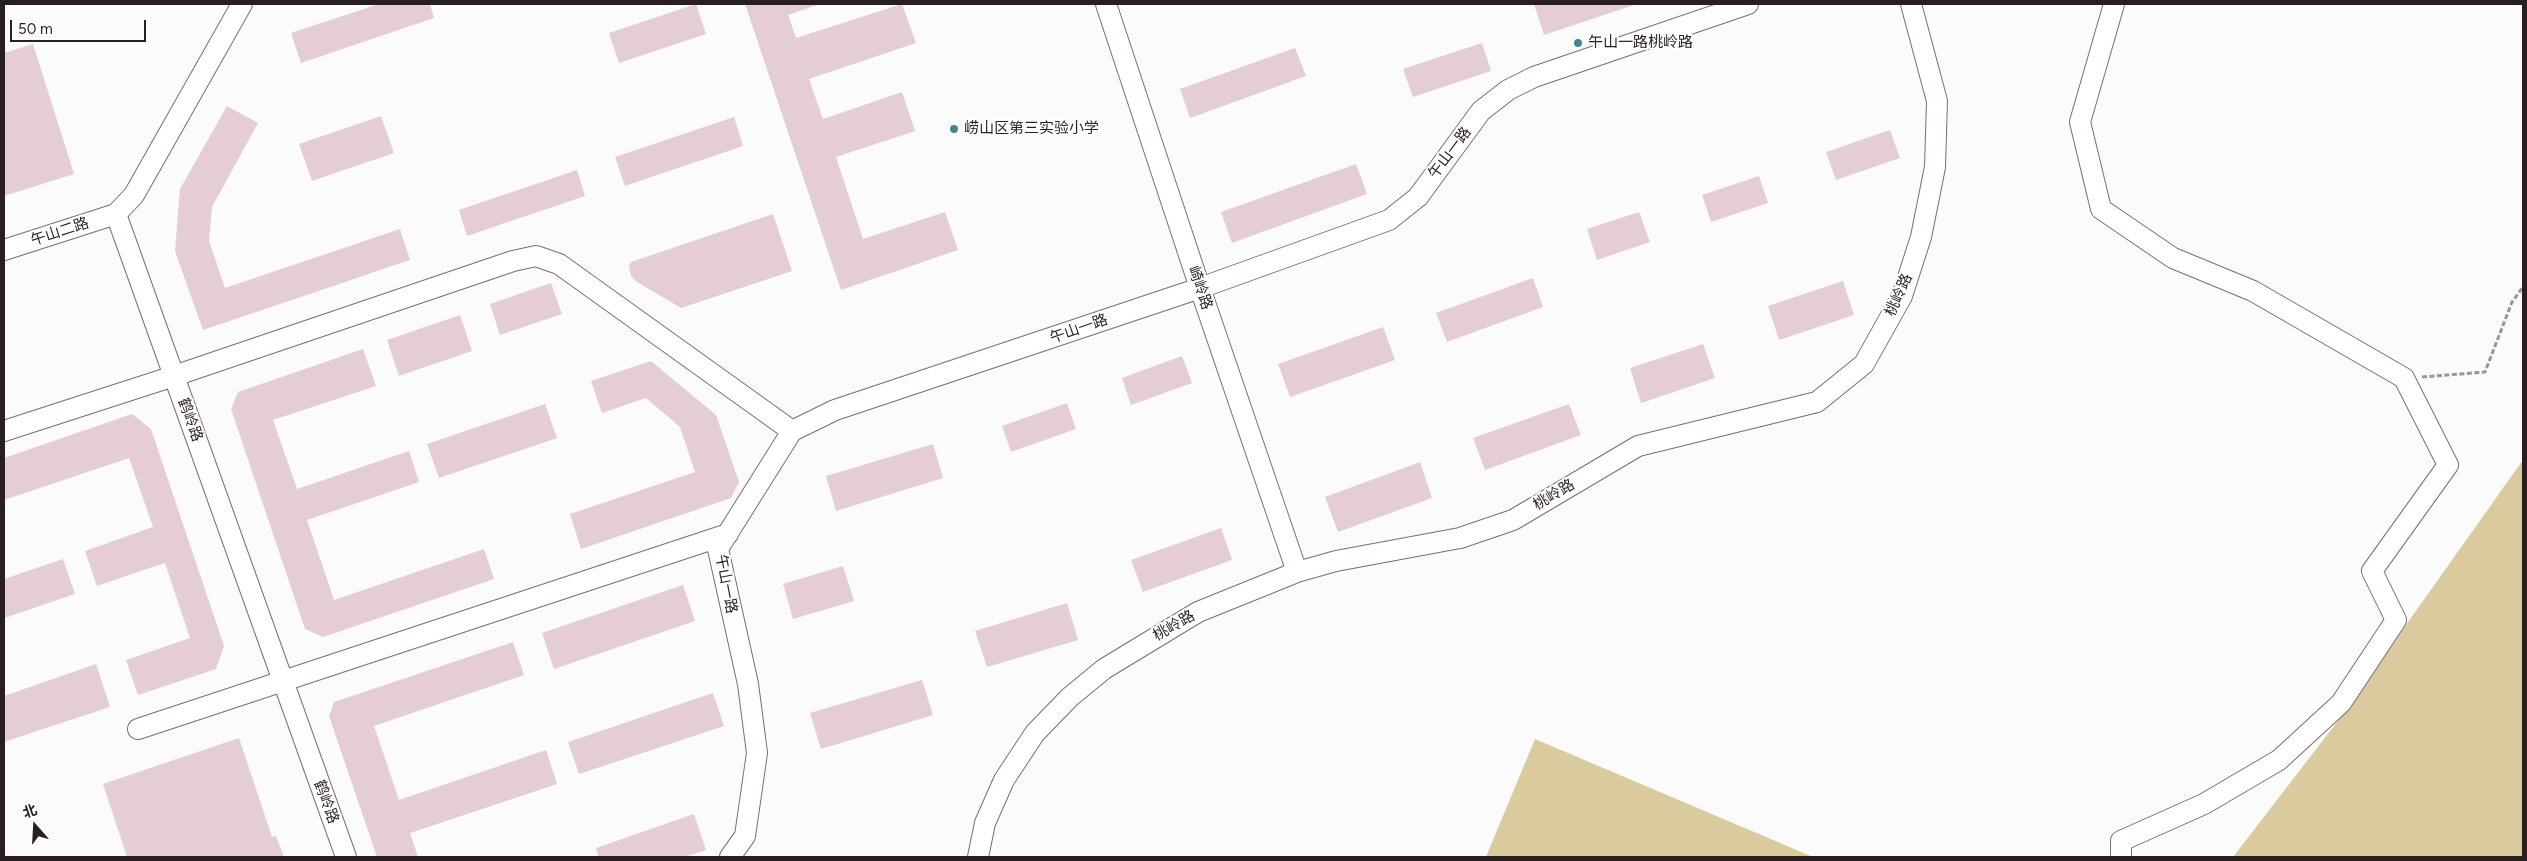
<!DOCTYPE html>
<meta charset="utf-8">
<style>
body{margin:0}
#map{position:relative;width:2527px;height:861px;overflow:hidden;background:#fbfbfb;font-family:Figtree,"Noto Sans SC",sans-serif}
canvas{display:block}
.frame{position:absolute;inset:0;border:5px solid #281f1e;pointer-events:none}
.north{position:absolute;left:10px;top:801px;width:50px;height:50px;-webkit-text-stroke:4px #fff;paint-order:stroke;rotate:341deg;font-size:14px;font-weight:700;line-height:20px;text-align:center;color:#281f1e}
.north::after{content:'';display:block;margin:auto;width:18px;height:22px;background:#281f1e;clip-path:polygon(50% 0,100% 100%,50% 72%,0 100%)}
.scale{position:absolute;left:10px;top:20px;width:136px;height:22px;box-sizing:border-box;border:2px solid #281f1e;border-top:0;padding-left:6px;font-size:15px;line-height:18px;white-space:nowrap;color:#281f1e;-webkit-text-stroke:4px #fff;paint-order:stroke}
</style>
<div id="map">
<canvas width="2527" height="861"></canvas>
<div class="frame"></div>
<div class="north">北</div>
<div class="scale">50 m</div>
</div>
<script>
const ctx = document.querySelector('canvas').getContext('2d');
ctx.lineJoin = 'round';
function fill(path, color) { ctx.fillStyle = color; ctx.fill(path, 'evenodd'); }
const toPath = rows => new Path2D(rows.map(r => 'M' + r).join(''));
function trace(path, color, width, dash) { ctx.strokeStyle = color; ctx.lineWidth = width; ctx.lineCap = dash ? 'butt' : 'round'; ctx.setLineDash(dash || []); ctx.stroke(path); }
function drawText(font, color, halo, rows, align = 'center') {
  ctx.font = font + ' Figtree,"Noto Sans SC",sans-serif'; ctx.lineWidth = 4; ctx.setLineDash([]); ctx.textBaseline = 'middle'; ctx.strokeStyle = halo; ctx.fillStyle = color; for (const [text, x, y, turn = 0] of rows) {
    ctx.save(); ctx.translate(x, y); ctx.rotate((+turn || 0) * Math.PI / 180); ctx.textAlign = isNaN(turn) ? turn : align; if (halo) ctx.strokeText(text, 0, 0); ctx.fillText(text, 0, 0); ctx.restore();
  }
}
const forest = toPath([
 [2523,460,2523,857,2233,857,2337,722],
 [1535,739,1813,857,1486,857]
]);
const building = toPath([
 [379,4,430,4,434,18,301,63,291,33],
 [696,4,706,34,619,63,609,33],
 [745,4,820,4,788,15,796,38,902,4,916,43,809,79,823,119,902,92,915,131,836,157,863,239,945,212,958,250,841,290],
 [1534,4,1637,4,1544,35],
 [1482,43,1491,71,1413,97,1403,69],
 [33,44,74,174,4,196,4,53],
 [1295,48,1306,76,1190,118,1180,89],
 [227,106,258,123,212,207,209,241,225,288,400,229,410,260,203,330,175,251,180,189],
 [381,116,394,153,312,181,299,144],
 [734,117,743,146,625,186,615,157],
 [1890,130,1900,158,1836,180,1826,152],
 [1356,164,1367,194,1232,243,1221,212],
 [577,170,585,196,467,236,459,210],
 [1759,176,1768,203,1711,222,1702,195],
 [1639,212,1650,242,1597,260,1587,229],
 [773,214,792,271,681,308,637,282,631,276,629,266,631,262],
 [1533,278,1543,307,1447,342,1436,313],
 [1843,281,1854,315,1779,340,1768,306],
 [551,283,562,314,500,335,490,304],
 [460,315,472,351,399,376,387,340],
 [1383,327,1395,360,1290,397,1278,364],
 [1703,344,1715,378,1641,403,1630,368],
 [363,349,376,386,273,420,297,489,409,451,419,482,307,520,334,600,484,549,494,579,323,637,305,629,231,409,238,392],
 [1182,356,1192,383,1131,405,1122,378],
 [651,361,716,415,739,482,731,498,581,549,570,514,695,472,680,427,646,398,602,413,591,381],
 [1067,403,1076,429,1011,452,1002,426],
 [545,404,557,438,439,478,427,444],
 [1569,404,1581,435,1485,470,1473,438],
 [132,414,151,429,224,646,216,669,138,695,126,660,190,638,165,563,97,586,85,551,153,527,129,458,4,500,4,458],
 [933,444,943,478,836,511,826,476],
 [1420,462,1432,498,1338,532,1325,497],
 [1221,528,1232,560,1143,592,1131,560],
 [63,559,75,594,4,618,4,579],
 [843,566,854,601,793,619,783,584],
 [683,585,695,621,554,669,542,633],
 [1067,603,1078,640,987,667,975,631],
 [513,642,524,675,374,726,399,800,546,750,557,784,410,833,418,857,377,857,329,716,334,702],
 [96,664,110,707,4,742,4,696],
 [922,680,933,715,821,749,810,713],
 [713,693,724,726,579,774,568,742],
 [239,738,272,837,276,836,284,857,127,857,103,784],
 [694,814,706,850,684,857,599,857,596,848]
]);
const path = toPath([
 [2422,377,2485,372,2512,302,2523,287]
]);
const minor = toPath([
 [242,4,134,195,116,214,346,857],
 [1106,4,1200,288,1297,572],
 [2114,4,2080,122,2101,209,2173,258,2253,291,2404,378,2448,465,2372,571,2396,620,2341,703,2279,760,2204,804,2121,841,2121,857],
 [4,250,116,214],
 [4,431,174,376,513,261,536,256,559,264,792,431],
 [138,729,728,534],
 [730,857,745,836,757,753,748,684,718,549,792,431,835,410,1200,288,1389,220,1418,197,1481,111,1508,90,1534,77,1748,4],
 [978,857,985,823,1004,780,1035,733,1070,697,1104,669,1198,612,1297,572,1336,561,1460,538,1513,520,1638,446,1817,402,1864,364,1902,296,1921,237,1935,167,1937,101,1911,4]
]);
const markers = [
 [1578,43,5,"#428595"],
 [954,129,5,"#428595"]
];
const poiNames = [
 ["午山一路桃岭路",1588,43],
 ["崂山区第三实验小学",964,129]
];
const streetNames = [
 ["午山一路",1450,153,-53],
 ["午山二路",60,232,-18],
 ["崎岭路",1200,288,71],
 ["桃岭路",1899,295,-66],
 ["午山一路",1079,329,-19],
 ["鹤岭路",190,420,70],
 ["桃岭路",1554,495,-31],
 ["午山一路",726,584,79],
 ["桃岭路",1174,626,-30],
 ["鹤岭路",326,802,70]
];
fill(forest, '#d9cb9d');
fill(building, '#e5cdd7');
trace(minor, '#826b69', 22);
trace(path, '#9a9695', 3, [5, 2.5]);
trace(minor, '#fff', 20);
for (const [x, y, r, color] of markers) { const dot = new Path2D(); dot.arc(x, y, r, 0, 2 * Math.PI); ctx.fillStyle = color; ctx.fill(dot); trace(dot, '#fff', 2); }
drawText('15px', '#281f1e', '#fff', poiNames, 'left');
drawText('15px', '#281f1e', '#fff', streetNames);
</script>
